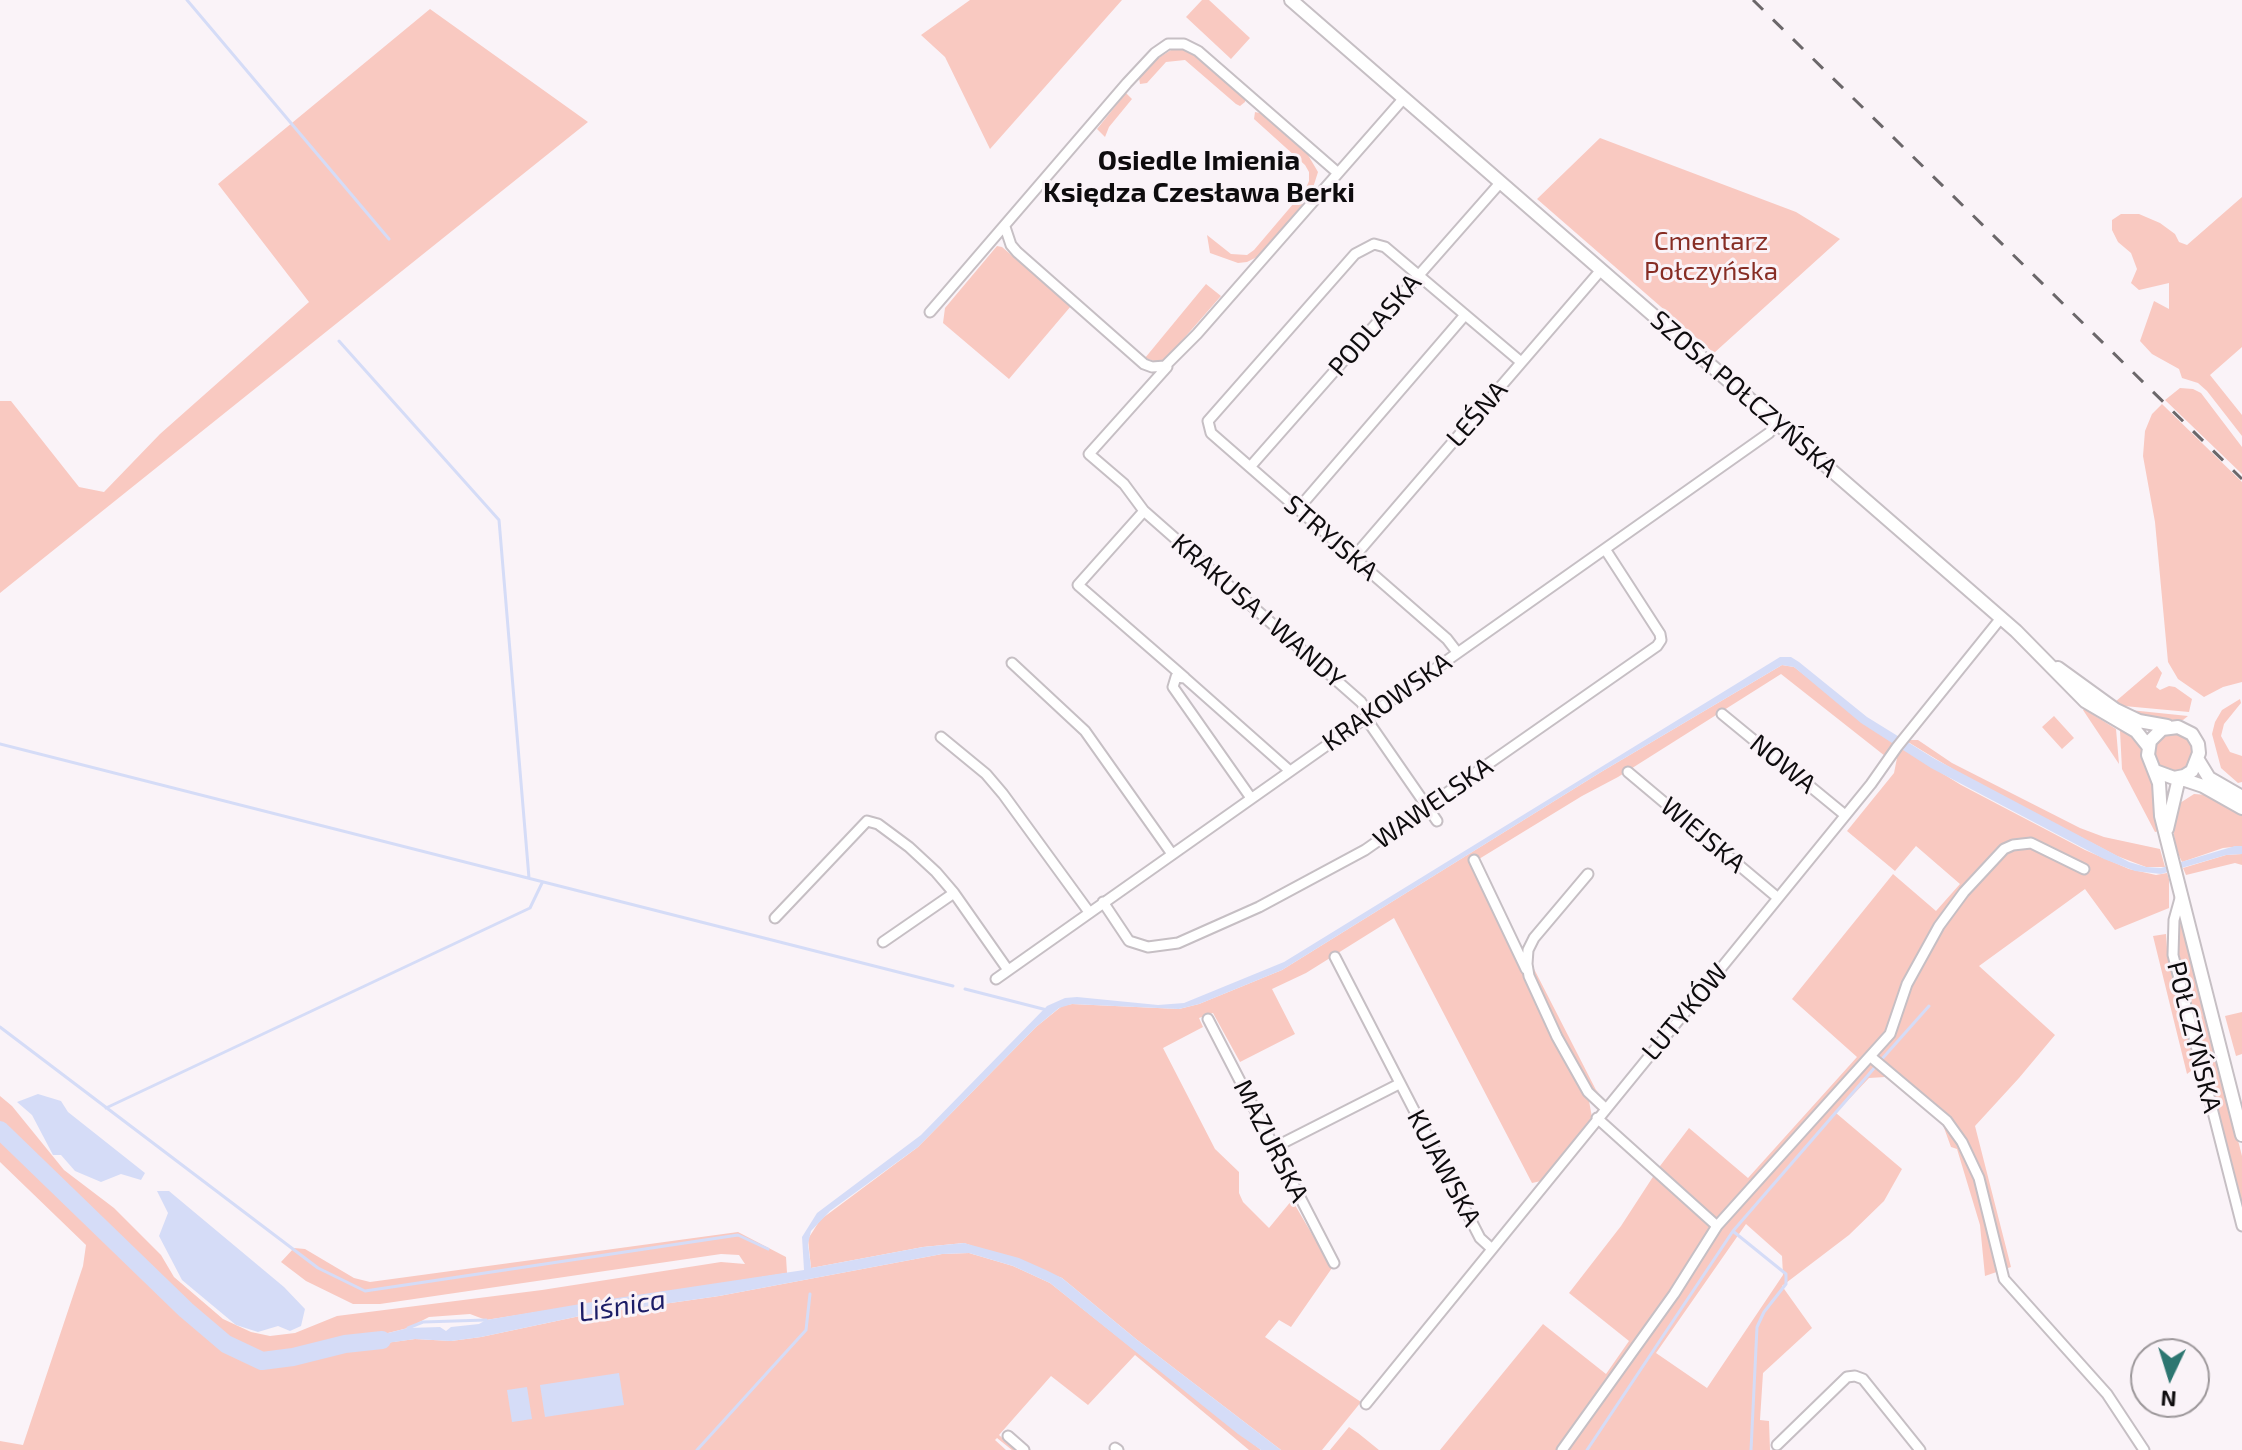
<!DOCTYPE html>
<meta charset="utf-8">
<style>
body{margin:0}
#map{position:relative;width:2242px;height:1450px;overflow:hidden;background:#faf3f8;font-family:"Exo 2",sans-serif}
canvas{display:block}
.north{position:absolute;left:2130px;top:1338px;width:80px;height:80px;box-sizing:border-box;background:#faf3f8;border:2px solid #9c979a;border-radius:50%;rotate:184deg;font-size:22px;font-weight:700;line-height:32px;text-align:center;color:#0e0c0e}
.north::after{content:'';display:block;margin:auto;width:28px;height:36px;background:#2d7671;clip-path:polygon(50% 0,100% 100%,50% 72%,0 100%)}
</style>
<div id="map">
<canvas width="2242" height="1450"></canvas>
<div class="north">N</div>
</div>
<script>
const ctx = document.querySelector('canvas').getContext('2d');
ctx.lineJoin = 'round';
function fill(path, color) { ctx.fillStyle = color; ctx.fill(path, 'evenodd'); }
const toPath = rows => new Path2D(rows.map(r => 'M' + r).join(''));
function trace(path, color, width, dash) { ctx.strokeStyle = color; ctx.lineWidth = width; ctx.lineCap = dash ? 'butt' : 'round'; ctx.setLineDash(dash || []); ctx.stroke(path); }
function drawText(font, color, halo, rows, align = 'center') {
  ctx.font = font + ' "Exo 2",sans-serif'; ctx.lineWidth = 6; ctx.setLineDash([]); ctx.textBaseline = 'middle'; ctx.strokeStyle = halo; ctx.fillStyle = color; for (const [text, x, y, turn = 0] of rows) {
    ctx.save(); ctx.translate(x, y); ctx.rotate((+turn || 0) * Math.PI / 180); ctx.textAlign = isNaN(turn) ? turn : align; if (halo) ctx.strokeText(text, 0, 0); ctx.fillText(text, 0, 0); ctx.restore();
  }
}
const green = toPath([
 [970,0,1122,0,990,149,945,57,921,35],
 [1202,0,1209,0,1250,38,1231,59,1186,17],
 [430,9,588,122,0,593,0,401,11,401,79,487,104,492,160,434,309,302,218,184],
 [1180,49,1189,51,1198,58,1245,99,1245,102,1240,106,1236,104,1185,60,1166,62,1147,83,1140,84,1139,78,1155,60,1171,50],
 [1126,93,1132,99,1109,127,1105,137,1097,129],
 [1255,112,1260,113,1308,155,1318,172,1311,194,1261,255,1247,262,1238,263,1210,253,1207,235,1231,254,1247,255,1254,250,1305,190,1309,181,1309,172,1305,165,1254,119],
 [1600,138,1796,212,1840,239,1714,353,1537,199],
 [2242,197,2242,347,2210,375,2242,415,2242,436,2207,391,2198,383,2182,378,2179,369,2152,354,2140,341,2154,301,2169,309,2169,283,2139,290,2131,283,2137,269,2131,253,2118,242,2112,230,2112,220,2121,214,2139,214,2160,223,2175,234,2179,242,2187,245],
 [997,246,1002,247,1071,306,1009,379,943,323,945,308],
 [1206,284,1221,296,1165,360,1157,362,1145,358],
 [2180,388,2193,389,2201,393,2242,447,2242,474,2165,400],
 [2162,404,2242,482,2242,682,2223,687,2204,697,2178,679,2168,662,2155,522,2143,456,2145,431,2152,414],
 [1782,665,1794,667,1894,743,1885,756,1781,674,1618,777,1582,796,1479,859,1520,944,1512,950,1529,988,1589,1101,1592,1117,1541,1181,1532,1183,1394,918,1306,973,1272,989,1295,1034,1240,1062,1213,1013,1199,1018,1203,1027,1163,1048,1215,1149,1239,1172,1239,1193,1243,1202,1269,1228,1292,1200,1332,1268,1291,1327,1279,1320,1265,1337,1361,1402,1322,1450,1281,1450,1136,1339,1062,1278,964,1243,923,1247,811,1268,808,1239,820,1220,918,1147,1036,1027,1062,1006,1072,1004,1179,1009,1199,1004,1282,970,1601,772],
 [2157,666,2162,673,2156,687,2160,690,2169,686,2175,687,2192,699,2189,712,2124,706,2122,710,2115,702],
 [2240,699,2241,703,2224,724,2221,736,2230,752,2242,756,2242,782,2238,783,2221,768,2212,734,2215,722,2222,710],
 [2084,709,2116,729,2119,764,2083,710],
 [2130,710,2188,716,2183,720,2164,720,2139,716],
 [2054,716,2074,738,2062,749,2042,727],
 [2122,727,2130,730,2141,745,2143,762,2152,778,2159,831,2155,832,2122,769,2120,731],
 '2154 752a19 19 0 1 1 38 0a19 19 0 1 1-38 0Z',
 [1910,740,1918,740,1952,763,2080,828,2104,837,2160,849,2165,867,2146,867,2117,856,1964,776,1908,742],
 [1903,749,1961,785,2085,850,2129,869,2156,875,2167,873,2169,879,2169,908,2115,930,2085,889,1979,966,2055,1035,2019,1078,1975,1126,2011,1267,1985,1276,1980,1225,1957,1149,1951,1147,1943,1125,1885,1077,1869,1078,1836,1113,1902,1169,1884,1201,1849,1235,1782,1286,1812,1328,1763,1373,1760,1420,1769,1421,1770,1450,1440,1450,1543,1324,1606,1374,1629,1341,1569,1293,1621,1226,1660,1166,1689,1128,1748,1178,1857,1057,1792,999,1893,874,1936,911,1960,884,1916,846,1895,871,1847,831,1894,773,1898,753],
 [1746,1224,1782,1256,1783,1275,1707,1388,1656,1353],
 [2194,794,2208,795,2242,812,2242,846,2223,848,2182,862,2175,847,2173,822,2180,803],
 [2242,854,2242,865,2235,863,2186,875,2183,868,2226,855],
 [2181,917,2242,1156,2242,1204,2177,955],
 [2166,934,2167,948,2195,1068,2187,1074,2153,936],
 [1532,965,1596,1090,1600,1093,1590,1087,1579,1071,1536,982],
 [2242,1012,2242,1054,2236,1056,2225,1016],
 [0,1096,12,1106,64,1170,114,1208,161,1255,174,1277,223,1319,251,1332,270,1336,295,1333,337,1316,542,1290,721,1262,745,1264,739,1255,721,1254,380,1304,353,1304,306,1281,281,1262,294,1248,305,1249,354,1278,370,1282,738,1232,786,1257,787,1273,486,1320,470,1314,429,1317,408,1328,368,1338,355,1347,415,1339,451,1341,481,1337,580,1316,719,1296,942,1254,969,1253,1013,1266,1050,1283,1261,1450,1249,1450,1135,1355,1088,1405,1051,1376,999,1435,1016,1450,1012,1450,997,1438,995,1440,1006,1450,0,1450,0,1441,23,1445,83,1266,86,1245,0,1162],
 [1349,1427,1358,1433,1379,1450,1330,1450]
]);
const water = toPath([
 [1780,657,1791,657,1799,662,1867,717,1935,759,2129,862,2146,867,2161,868,2235,846,2242,846,2242,854,2226,855,2161,874,2135,871,2104,859,1931,768,1861,723,1794,667,1782,665,1601,772,1282,970,1199,1004,1179,1009,1072,1004,1059,1008,1036,1027,918,1147,830,1211,811,1231,808,1244,811,1268,923,1247,964,1243,1019,1258,1046,1270,1062,1278,1136,1339,1281,1450,1261,1450,1238,1434,1050,1283,1013,1266,969,1253,942,1254,719,1296,580,1316,481,1337,451,1341,415,1339,352,1348,368,1338,408,1328,440,1327,446,1331,451,1327,479,1324,486,1320,604,1300,804,1270,802,1237,817,1213,921,1135,1047,1006,1065,998,1077,997,1158,1005,1184,1003,1284,962],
 [38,1094,61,1101,68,1112,145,1173,141,1180,121,1174,101,1182,75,1171,61,1155,53,1155,32,1115,17,1102],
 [157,1191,169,1191,284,1287,305,1309,301,1326,290,1331,278,1326,258,1332,236,1325,182,1280,159,1236,168,1213],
 [619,1373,624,1405,545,1417,540,1385],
 [527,1387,532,1419,512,1422,507,1390]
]);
const stream = toPath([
 [187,0,389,239],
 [339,341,499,520,529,878],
 [0,744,953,986],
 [965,989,1047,1010],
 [0,1027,318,1268,365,1291,738,1235,768,1249],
 [1881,1060,1929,1006],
 [106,1108,530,908,542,883],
 [1734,1232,1786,1274,1786,1284,1764,1312,1757,1327,1751,1450],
 [408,1328,423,1322,486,1320],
 [697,1450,806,1330,810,1294],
 [1587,1450,1733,1231,1876,1066]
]);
const river = toPath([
 [0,1130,186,1310,226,1344,262,1361,293,1357,345,1344,382,1340]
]);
const street = toPath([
 [1005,227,1011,245,1017,252,1144,364,1152,367,1165,366,1197,334,1404,98],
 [930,312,1127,83,1155,53,1168,44,1184,44,1198,51,1338,173],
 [1167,367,1089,454,1124,484,1144,511,1361,702,1369,714],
 [1250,467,1500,183],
 [1298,509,1465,315],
 [1144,511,1078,585,1185,678],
 [1353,558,1601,270],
 [1457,652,1447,639,1211,433,1208,421,1355,254,1374,244,1385,247,1521,362],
 [1012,663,1085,731,1172,854],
 [1722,714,1845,815],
 [1365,717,1437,821],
 [941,737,986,774,1003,794,1089,912],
 [1628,772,1778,898],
 [1251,798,1173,687,1176,677,1185,678,1290,771],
 [1474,860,1526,969],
 [1588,874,1534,938,1528,950,1527,964,1529,976,1557,1037,1588,1092,1605,1108],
 [2181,895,2174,920,2173,955,2242,1226],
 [1103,902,1129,941,1148,947,1178,943,1259,907,1365,850,1657,646,1661,640,1660,634,1605,549],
 [775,918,867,821,878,824,909,847,936,872,954,893,1008,970],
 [883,942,954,893],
 [1335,957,1480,1238,1492,1249],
 [996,979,1769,433,1777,423],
 [1208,1019,1334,1263],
 [1871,1057,1947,1121,1962,1142,1979,1178,2004,1279,2107,1394,2144,1450],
 [1597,1118,1717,1226],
 [1275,1147,1399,1084],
 [1366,1404,1871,784,1897,747,2001,618],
 [1008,1436,1024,1450],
 [1777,1445,1847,1377,1855,1376,1863,1379,1920,1450],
 [1115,1448,1118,1450],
 [1562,1450,1674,1294,1717,1226,1890,1034,1907,984,1939,926,1964,892,2004,849,2013,845,2031,843,2084,869]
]);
const secondary = toPath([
 [1291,0,2016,631,2085,701,2136,731,2148,746],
 [2058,668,2116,710,2139,721,2167,726],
 [2198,760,2209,778,2242,797],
 [2155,771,2174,778,2184,776,2192,771,2199,753,2198,744,2192,734,2178,727,2162,729,2150,741,2148,755,2159,783,2161,816,2242,1135],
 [2179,778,2203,786,2242,808],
 [2167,829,2179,778]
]);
const rail = toPath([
 [1753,0,2242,479]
]);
const parkNames = [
 ["Cmentarz",1711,241],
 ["Połczyńska",1711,271]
];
const streetNames = [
 ["PODLASKA",1375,325,-49],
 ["SZOSA POŁCZYŃSKA",1744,394,41],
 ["LEŚNA",1477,414,-49],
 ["STRYJSKA",1331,538,41],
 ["KRAKUSA I WANDY",1258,611,41],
 ["KRAKOWSKA",1387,702,-35],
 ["NOWA",1783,764,39],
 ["WAWELSKA",1433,803,-35],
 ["WIEJSKA",1703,835,40],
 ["LUTYKÓW",1685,1012,-50],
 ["POŁCZYŃSKA",2194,1037,76],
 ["MAZURSKA",1271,1141,63],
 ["KUJAWSKA",1444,1168,62]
];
const neighbourhoodNames = [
 ["Osiedle Imienia",1199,161],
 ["Księdza Czesława Berki",1199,193]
];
const waterNames = [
 ["Liśnica",622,1306,-9]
];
fill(green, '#f9c9c1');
fill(water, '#d5dcf7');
trace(stream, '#d5dcf7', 3);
trace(river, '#d5dcf7', 18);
trace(street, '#c6bfc4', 13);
trace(secondary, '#c6bfc4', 16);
trace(street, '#fff', 9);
trace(secondary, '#fff', 12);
trace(rail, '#6b676a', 3, [14, 14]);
drawText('26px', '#872d24', '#faf3f8', parkNames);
drawText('26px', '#0e0c0e', '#faf3f8', streetNames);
drawText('bold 28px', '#0e0c0e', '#faf3f8', neighbourhoodNames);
drawText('italic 28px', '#1c1d67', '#faf3f8', waterNames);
</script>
